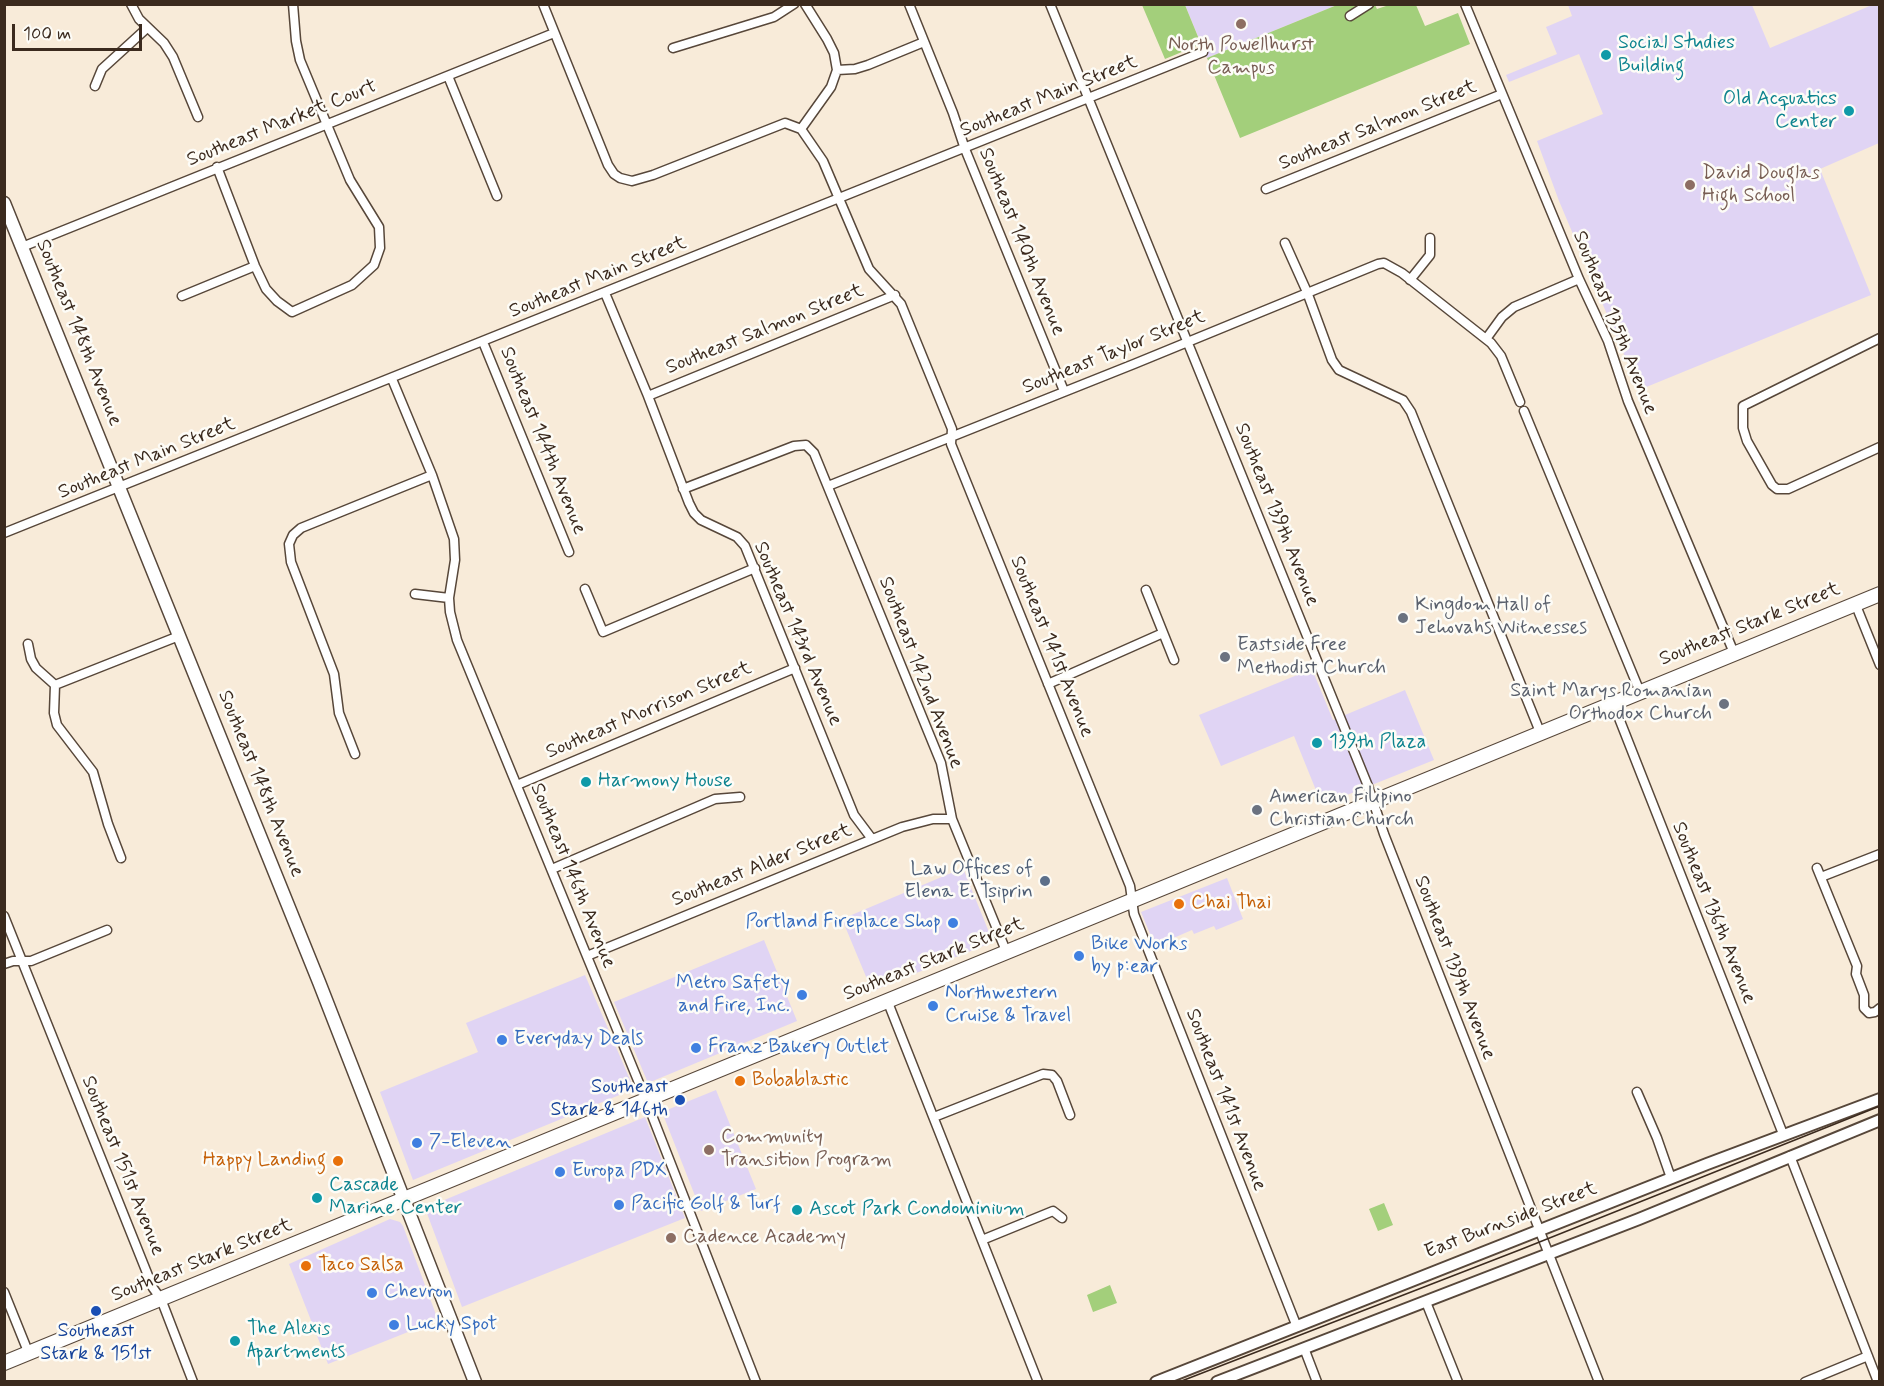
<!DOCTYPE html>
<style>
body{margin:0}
#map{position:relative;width:1884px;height:1386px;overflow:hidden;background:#f8ebd9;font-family:Mynerve,sans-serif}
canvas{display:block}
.frame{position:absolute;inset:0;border:6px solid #3b2a1e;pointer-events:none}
.scale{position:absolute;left:12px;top:24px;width:130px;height:27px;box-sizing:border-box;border:3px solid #3b2a1e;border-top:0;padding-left:8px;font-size:18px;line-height:21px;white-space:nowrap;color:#3b2a1e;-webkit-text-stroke:4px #fdfcf7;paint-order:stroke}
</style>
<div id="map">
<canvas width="1884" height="1386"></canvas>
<div class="frame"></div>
<div class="scale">100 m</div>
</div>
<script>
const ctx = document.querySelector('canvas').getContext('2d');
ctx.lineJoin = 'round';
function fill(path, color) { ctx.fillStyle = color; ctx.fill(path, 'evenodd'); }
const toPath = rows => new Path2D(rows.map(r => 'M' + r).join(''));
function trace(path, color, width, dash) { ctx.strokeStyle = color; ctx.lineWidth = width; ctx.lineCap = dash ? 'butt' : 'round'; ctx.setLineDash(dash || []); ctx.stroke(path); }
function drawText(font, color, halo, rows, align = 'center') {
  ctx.font = font + ' Mynerve,sans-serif'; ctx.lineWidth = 5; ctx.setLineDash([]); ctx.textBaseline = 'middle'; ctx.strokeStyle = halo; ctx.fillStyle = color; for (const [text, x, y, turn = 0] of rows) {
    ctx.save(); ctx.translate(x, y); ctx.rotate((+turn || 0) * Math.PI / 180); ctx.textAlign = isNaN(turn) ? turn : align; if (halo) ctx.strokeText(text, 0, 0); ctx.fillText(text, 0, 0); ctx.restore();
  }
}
const built = toPath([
 [1185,5,1337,5,1207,58],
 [1568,5,1752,5,1770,48,1872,5,1879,5,1879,143,1820,169,1871,295,1639,390,1559,201,1537,141,1603,114,1579,54,1509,82,1506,75,1557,54,1546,27,1572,16],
 [1312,669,1333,720,1405,690,1434,760,1322,805,1294,736,1221,766,1199,715],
 [963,868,993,942,872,991,842,919],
 [1227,878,1243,919,1216,930,1214,926,1194,934,1192,930,1155,946,1141,912],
 [764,940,797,1021,648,1083,614,1002],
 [585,975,634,1089,413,1180,380,1092,478,1052,466,1023],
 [716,1090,756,1189,701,1211,662,1112],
 [645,1117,685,1218,462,1307,425,1208],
 [390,1219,400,1222,403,1226,438,1320,328,1364,289,1264]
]);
const green = toPath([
 [1142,5,1185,5,1201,44,1165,59],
 [1337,5,1375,5,1377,9,1389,5,1416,5,1425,26,1458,13,1470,44,1240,138,1207,58],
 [1384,1203,1393,1225,1378,1231,1369,1209],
 [1110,1285,1117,1303,1093,1312,1087,1295]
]);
const minor = toPath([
 [131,4,139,19,164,43,173,57,198,117],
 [543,4,608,165,614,174,620,178,632,181,653,175,785,123,801,129,823,161,869,269,901,304,952,429,951,444,1130,886,1134,914,1297,1327],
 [909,4,953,113,965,149,1064,391],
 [1050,4,1368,786,1384,834,1599,1382],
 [1465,4,1579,279,1608,341,1628,401,1734,653],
 [1350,16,1369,4],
 [673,48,774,17,794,4],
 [837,70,855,69,868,65,924,42],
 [448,76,497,196],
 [95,86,102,69,147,28],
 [801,129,831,87,837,70,834,53,827,39,805,4],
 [217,167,255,266,266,289,277,301,292,312,352,285,374,265,380,248,379,227,350,180,300,60,296,41,293,4],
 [1266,189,1502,94],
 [1285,243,1307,292,1332,360,1339,370,1403,400,1411,412,1540,732],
 [22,247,554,33],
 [1410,280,1430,255,1430,238],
 [605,293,648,396,689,503,694,513,701,520,737,537,745,546,854,815,872,839],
 [182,296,255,266],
 [1880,338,1743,406,1743,428,1747,441,1772,485,1777,489,1788,489,1880,447],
 [1486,339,1502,317,1514,307,1579,279],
 [483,342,569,552],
 [392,379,432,475,454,539,455,560,449,598,450,612,457,640,646,1100,756,1382],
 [648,396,895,295],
 [1524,411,1640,692],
 [828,486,1134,364,1378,264,1384,263,1402,273,1491,343,1501,356,1520,402],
 [683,489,794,446,806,445,814,453,941,763,952,819,1006,951],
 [4,533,1203,52],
 [585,589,603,632,755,568],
 [1146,590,1174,660],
 [415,594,449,598],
 [1855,603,1880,665],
 [28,644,31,659,36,668,55,685],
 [1048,684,1163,633],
 [55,685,54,713,57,725,93,772,108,824,121,858],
 [55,685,179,636],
 [1613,703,1783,1134],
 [355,754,339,713,334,674,291,562,289,544,293,535,301,528,432,475],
 [517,785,795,668],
 [1817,868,1857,966,1856,974,1864,995,1864,1008,1869,1013,1875,1012,1880,1008],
 [552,869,715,799,740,797],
 [1821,877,1880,854],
 [4,916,153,1288,161,1299,193,1382],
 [587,956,902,827,933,819,952,819],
 [4,964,13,961,31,961,107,930],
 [887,1000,1038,1382],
 [1637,1092,1657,1138,1671,1178],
 [934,1117,1043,1074,1052,1075,1057,1081,1070,1115],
 [1790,1156,1878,1382],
 [982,1240,1053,1211,1062,1218],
 [4,1292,29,1354],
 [1426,1302,1458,1382],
 [1304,1348,1317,1382],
 [1805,1382,1868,1356]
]);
const tertiary = toPath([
 [1156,1382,1707,1164,1880,1099],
 [1217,1382,1639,1219,1880,1120]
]);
const secondary = toPath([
 [4,203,319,982,475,1382]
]);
const primary = toPath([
 [4,1363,1880,594]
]);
const tram = toPath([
 [1179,1382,1522,1249,1880,1106]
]);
const markers = [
 [1241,24,6,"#8d6e63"],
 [1606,55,6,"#0f9aa8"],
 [1849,111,6,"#0f9aa8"],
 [1690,185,6,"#8d6e63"],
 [1403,618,6,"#6b7280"],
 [1225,657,6,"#6b7280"],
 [1724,704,6,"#6b7280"],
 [1317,743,6,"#0f9aa8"],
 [586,782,6,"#0f9aa8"],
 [1257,810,6,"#6b7280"],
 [1045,881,6,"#5c6f8a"],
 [1179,904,6,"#e8710a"],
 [953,923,6,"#3f7fe0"],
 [1079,956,6,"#3f7fe0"],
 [802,995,6,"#3f7fe0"],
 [933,1006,6,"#3f7fe0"],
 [502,1040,6,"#3f7fe0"],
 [696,1048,6,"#3f7fe0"],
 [740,1081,6,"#e8710a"],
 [680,1100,6,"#1a4fb4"],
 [417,1143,6,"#3f7fe0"],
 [709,1150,6,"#8d6e63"],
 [338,1161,6,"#e8710a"],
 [560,1172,6,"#3f7fe0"],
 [317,1198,6,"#0f9aa8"],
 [619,1205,6,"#3f7fe0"],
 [797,1210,6,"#0f9aa8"],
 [671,1238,6,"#8d6e63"],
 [306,1266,6,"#e8710a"],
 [372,1293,6,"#3f7fe0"],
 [96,1311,6,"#1a4fb4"],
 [394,1325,6,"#3f7fe0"],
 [235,1341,6,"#0f9aa8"]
];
const cultureNames = [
 ["Social Studies",1618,44],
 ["Building",1618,67],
 ["Old Acquatics",1837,100,"right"],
 ["Center",1837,123,"right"],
 ["139th Plaza",1329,743],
 ["Harmony House",598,782],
 ["Cascade",329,1186],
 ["Marine Center",329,1209],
 ["Ascot Park Condominium",809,1210],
 ["The Alexis",247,1330],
 ["Apartments",247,1353]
];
const educationNames = [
 ["North Powellhurst",1241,46,"center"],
 ["Campus",1241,69,"center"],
 ["David Douglas",1702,174],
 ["High School",1702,197],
 ["Community",721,1138],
 ["Transition Program",721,1161],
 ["Cadence Academy",683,1238]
];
const streetNames = [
 ["Southeast Main Street",1049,97,-22],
 ["Southeast Market Court",282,124,-22],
 ["Southeast Salmon Street",1378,126,-22],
 ["Southeast 140th Avenue",1021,242,68],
 ["Southeast Main Street",598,278,-22],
 ["Southeast 135th Avenue",1614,323,68],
 ["Southeast Salmon Street",765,330,-22],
 ["Southeast 148th Avenue",78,333,68],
 ["Southeast Taylor Street",1114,353,-22],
 ["Southeast 144th Avenue",542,441,68],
 ["Southeast Main Street",147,459,-22],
 ["Southeast 139th Avenue",1276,515,68],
 ["Southeast Stark Street",1750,625,-22],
 ["Southeast 143rd Avenue",797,634,67],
 ["Southeast 141st Avenue",1051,647,68],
 ["Southeast 142nd Avenue",920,673,69],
 ["Southeast Morrison Street",649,711,-23],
 ["Southeast 148th Avenue",260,784,68],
 ["Southeast Alder Street",762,866,-22],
 ["Southeast 146th Avenue",572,876,68],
 ["Southeast 136th Avenue",1713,913,68],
 ["Southeast Stark Street",934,960,-22],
 ["Southeast 139th Avenue",1454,968,69],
 ["Southeast 141st Avenue",1225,1100,69],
 ["Southeast 151st Avenue",122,1166,68],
 ["East Burnside Street",1511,1221,-21],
 ["Southeast Stark Street",202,1261,-22]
];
const worshipNames = [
 ["Kingdom Hall of",1415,606],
 ["Jehovahs Witnesses",1415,629],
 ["Eastside Free",1237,646],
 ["Methodist Church",1237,669],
 ["Saint Marys Romanian",1712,692,"right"],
 ["Orthodox Church",1712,715,"right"],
 ["American Filipino",1269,798],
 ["Christian Church",1269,821]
];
const serviceNames = [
 ["Law Offices of",1033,870],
 ["Elena E. Tsiprin",1033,893]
];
const foodNames = [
 ["Chai Thai",1191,904],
 ["Bobablastic",752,1081],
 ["Happy Landing",326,1161,"right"],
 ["Taco Salsa",318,1266]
];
const shopNames = [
 ["Portland Fireplace Shop",941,923,"right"],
 ["Bike Works",1091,945],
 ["by p:ear",1091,968],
 ["Metro Safety",790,984,"right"],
 ["and Fire, Inc.",790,1007,"right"],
 ["Northwestern",945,994],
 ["Cruise & Travel",945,1017],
 ["Everyday Deals",514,1040],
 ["Franz Bakery Outlet",708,1048],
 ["7-Eleven",429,1143],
 ["Europa PDX",572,1172],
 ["Pacific Golf & Turf",631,1205],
 ["Chevron",384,1293],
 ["Lucky Spot",406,1325]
];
const transitNames = [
 ["Southeast",668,1088],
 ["Stark & 146th",668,1111],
 ["Southeast",96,1332,"center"],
 ["Stark & 151st",96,1355,"center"]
];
fill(built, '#e0d4f4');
fill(green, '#a3cf7b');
trace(minor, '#57473a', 11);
trace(tertiary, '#57473a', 14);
trace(secondary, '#57473a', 15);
trace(primary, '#57473a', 16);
trace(minor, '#fff', 8);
trace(tertiary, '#fff', 10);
trace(secondary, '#fff', 12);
trace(primary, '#fff', 14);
trace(tram, '#3b2a1e', 1.5);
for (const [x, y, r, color] of markers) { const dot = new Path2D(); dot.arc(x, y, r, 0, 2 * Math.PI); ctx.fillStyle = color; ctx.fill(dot); trace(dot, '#fdfcf7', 2); }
drawText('20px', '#0d838f', '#fdfcf7', cultureNames, 'left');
drawText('20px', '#785e54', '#fdfcf7', educationNames, 'left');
drawText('20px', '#3b2a1e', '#fdfcf7', streetNames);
drawText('20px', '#5b616d', '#fdfcf7', worshipNames, 'left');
drawText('20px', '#4e5e75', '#fdfcf7', serviceNames, 'right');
drawText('20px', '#c56008', '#fdfcf7', foodNames, 'left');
drawText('20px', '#366cbe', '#fdfcf7', shopNames, 'left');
drawText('20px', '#164399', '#fdfcf7', transitNames, 'right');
</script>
